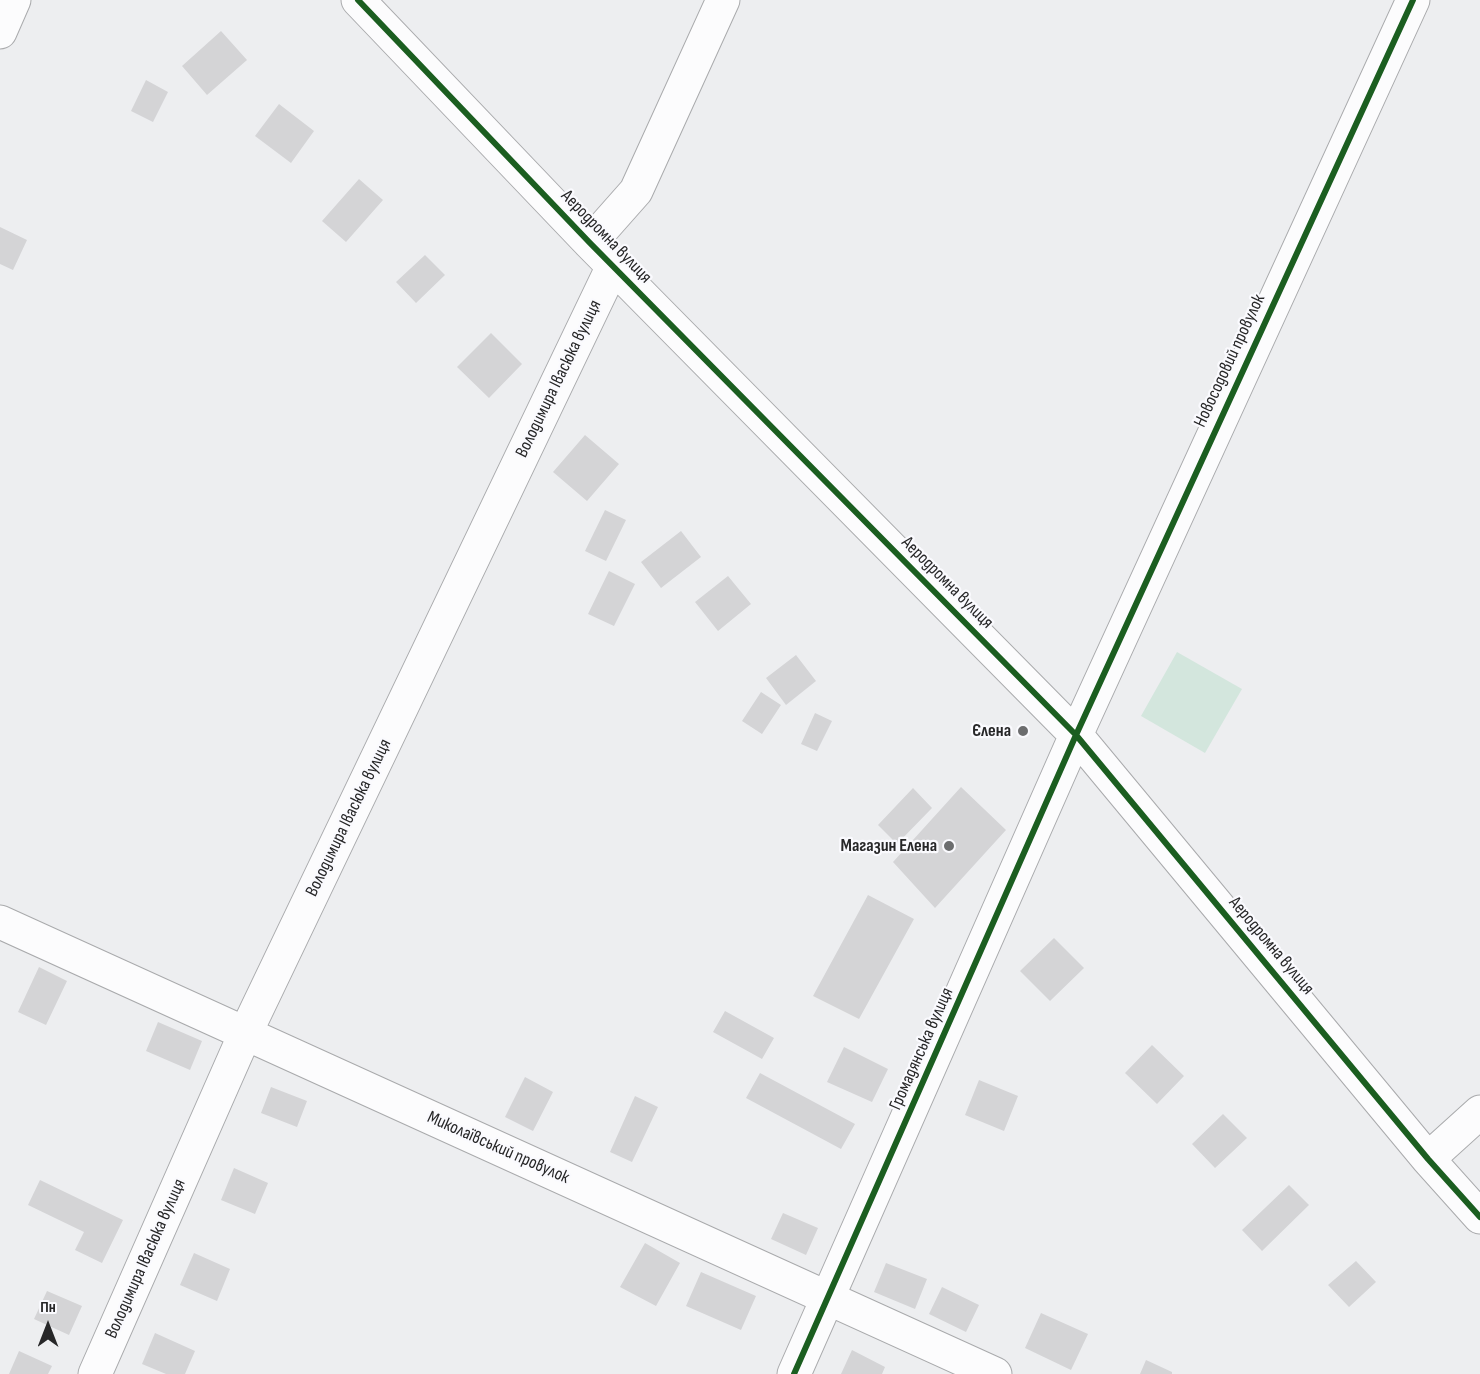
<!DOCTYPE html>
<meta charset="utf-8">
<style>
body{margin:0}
#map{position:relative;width:1480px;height:1374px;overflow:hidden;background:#edeef0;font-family:"Sofia Sans Condensed",sans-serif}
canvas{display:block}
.north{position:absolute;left:18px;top:1296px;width:60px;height:60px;-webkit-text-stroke:4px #fafafe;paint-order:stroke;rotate:0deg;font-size:16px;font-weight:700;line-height:24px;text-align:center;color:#272728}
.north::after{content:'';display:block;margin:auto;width:21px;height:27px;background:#272728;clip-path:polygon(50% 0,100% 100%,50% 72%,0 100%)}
</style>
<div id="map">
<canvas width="1480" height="1374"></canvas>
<div class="north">Пн</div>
</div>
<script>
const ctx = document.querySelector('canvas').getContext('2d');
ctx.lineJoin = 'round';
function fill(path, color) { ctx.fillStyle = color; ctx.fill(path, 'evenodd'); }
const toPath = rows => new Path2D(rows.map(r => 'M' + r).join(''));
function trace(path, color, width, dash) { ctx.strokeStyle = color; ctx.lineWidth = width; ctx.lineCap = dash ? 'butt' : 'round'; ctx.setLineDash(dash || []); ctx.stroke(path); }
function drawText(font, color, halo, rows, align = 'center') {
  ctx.font = font + ' "Sofia Sans Condensed",sans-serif'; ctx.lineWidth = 4.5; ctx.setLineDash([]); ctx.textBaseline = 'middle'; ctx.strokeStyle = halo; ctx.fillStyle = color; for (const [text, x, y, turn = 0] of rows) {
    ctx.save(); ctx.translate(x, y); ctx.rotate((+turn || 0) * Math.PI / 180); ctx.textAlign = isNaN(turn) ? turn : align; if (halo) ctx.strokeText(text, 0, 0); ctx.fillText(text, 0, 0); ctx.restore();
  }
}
const green = toPath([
 [1177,652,1242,689,1205,753,1141,716]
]);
const building = toPath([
 [221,31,247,60,207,95,182,66],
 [146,80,168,92,153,122,131,111],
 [279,104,314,131,291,163,255,136],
 [359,179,383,200,346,242,322,221],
 [0,227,27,240,13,270,0,264],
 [425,255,445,275,416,303,396,282],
 [491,333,522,364,489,398,457,367],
 [585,435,619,464,587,501,553,472],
 [605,510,626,520,606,561,585,551],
 [681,531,701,557,661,588,641,562],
 [609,571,635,584,614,626,588,614],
 [728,576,751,604,718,631,695,602],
 [796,655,816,681,786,705,766,678],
 [761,692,781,705,762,734,742,721],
 [815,713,832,721,817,751,801,744],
 [961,787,1006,830,935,908,893,862],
 [913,788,932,808,897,844,878,825],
 [868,895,914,919,859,1019,813,996],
 [1054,938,1084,968,1050,1001,1020,971],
 [39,967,67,981,46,1025,18,1012],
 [725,1011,774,1038,762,1059,713,1032],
 [158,1022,202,1041,190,1070,146,1051],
 [1152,1045,1184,1076,1157,1104,1125,1073],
 [844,1047,888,1069,872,1102,827,1082],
 [760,1073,855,1124,841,1149,746,1098],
 [525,1077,553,1092,533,1131,505,1117],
 [979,1080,1018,1096,1004,1131,965,1115],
 [271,1087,307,1101,297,1127,261,1113],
 [635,1096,658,1107,632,1162,610,1152],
 [1223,1114,1247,1138,1215,1168,1192,1144],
 [234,1168,268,1183,255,1214,221,1200],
 [40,1180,123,1220,102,1263,75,1250,84,1232,28,1205],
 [1289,1185,1309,1205,1262,1251,1242,1230],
 [783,1213,818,1228,806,1255,771,1239],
 [645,1243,680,1263,656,1306,620,1287],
 [194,1253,230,1269,217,1301,180,1285],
 [1356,1261,1376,1282,1349,1307,1328,1285],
 [886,1263,927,1279,915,1309,874,1292],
 [701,1272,756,1296,741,1330,686,1306],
 [942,1287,979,1305,966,1332,929,1314],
 [47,1291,82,1306,69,1335,34,1319],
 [1041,1313,1088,1334,1071,1370,1025,1348],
 [155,1333,195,1351,185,1374,166,1374,142,1364],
 [852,1350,885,1367,882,1374,841,1374],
 [19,1351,52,1366,48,1374,9,1374],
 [1146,1360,1172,1372,1172,1374,1140,1374]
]);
const street = toPath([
 [358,0,590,243,1076,735,1428,1159,1480,1217],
 [0,32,14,0],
 [590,243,636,191,723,0],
 [0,922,995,1374],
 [1428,1159,1480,1112],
 [95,1374,245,1034,613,266],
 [794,1374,1076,735,1413,0]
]);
const cycleway = toPath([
 [358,0,590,243,1076,735,1428,1159,1480,1217],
 [794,1374,1076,735,1413,0]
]);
const markers = [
 [1023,731,6,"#6c6d6e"],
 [949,846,6,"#6c6d6e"]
];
const streetNames = [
 ["Аеродромна вулиця",606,237,46],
 ["Новосодовий провулок",1230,361,-65],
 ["Володимира Івасюка вулиця",559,379,-64],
 ["Аеродромна вулиця",947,583,45],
 ["Володимира Івасюка вулиця",349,818,-64],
 ["Аеродромна вулиця",1271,946,50],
 ["Громадянська вулиця",922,1049,-66],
 ["Миколаївський провулок",498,1148,24],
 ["Володимира Івасюка вулиця",146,1259,-66]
];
const poiNames = [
 ["Єлена",1011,731],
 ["Магазин Елена",937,846]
];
fill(green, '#d3e6dd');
fill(building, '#d4d4d6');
trace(street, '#a9aaac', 35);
trace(street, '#fcfcfd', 33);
trace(cycleway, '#1b5e20', 6);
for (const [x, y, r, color] of markers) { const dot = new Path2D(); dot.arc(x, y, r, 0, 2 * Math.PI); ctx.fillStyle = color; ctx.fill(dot); trace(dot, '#fafafe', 2); }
drawText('18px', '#272728', '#fafafe', streetNames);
drawText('bold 18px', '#272728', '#fafafe', poiNames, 'right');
</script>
